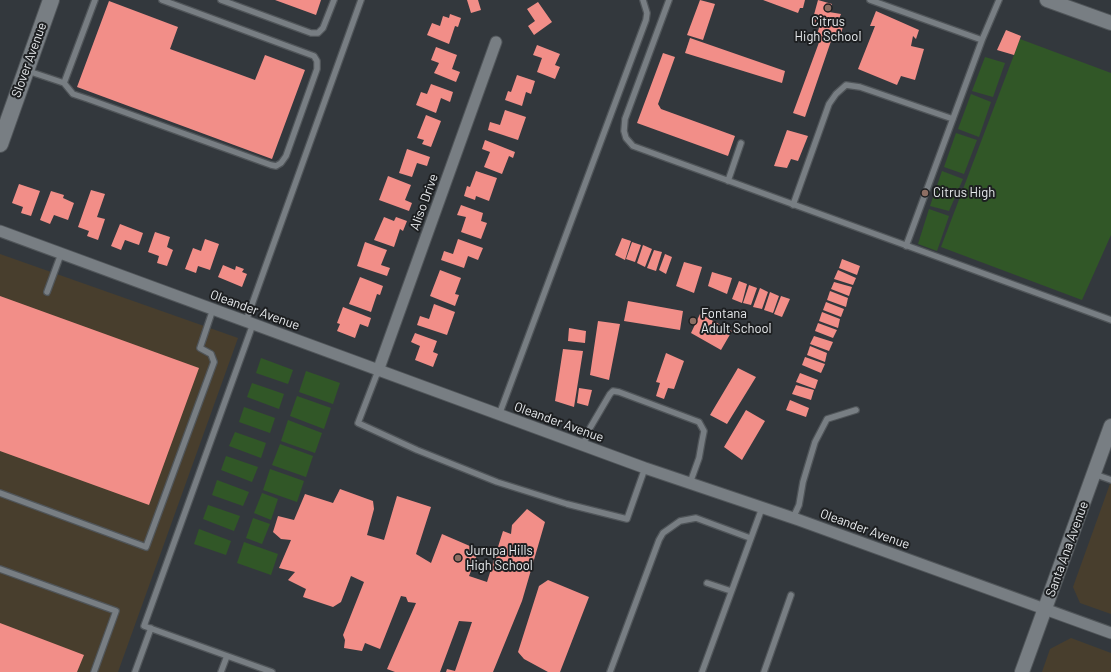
<!DOCTYPE html>
<style>
body{margin:0}
canvas{display:block;background:#33383d}
</style>
<canvas width="1111" height="672"></canvas>
<script>
const ctx = document.querySelector('canvas').getContext('2d');
ctx.lineJoin = 'round';
function fill(path, color) { ctx.fillStyle = color; ctx.fill(path, 'evenodd'); }
const toPath = rows => new Path2D(rows.map(r => 'M' + r).join(''));
function trace(path, color, width, dash) { ctx.strokeStyle = color; ctx.lineWidth = width; ctx.lineCap = dash ? 'butt' : 'round'; ctx.setLineDash(dash || []); ctx.stroke(path); }
function drawText(font, color, halo, rows, align = 'center') {
  ctx.font = font + ' Barlow,sans-serif'; ctx.lineWidth = 4; ctx.setLineDash([]); ctx.textBaseline = 'middle'; ctx.strokeStyle = halo; ctx.fillStyle = color; for (const [text, x, y, turn = 0] of rows) {
    ctx.save(); ctx.translate(x, y); ctx.rotate((+turn || 0) * Math.PI / 180); ctx.textAlign = isNaN(turn) ? turn : align; if (halo) ctx.strokeText(text, 0, 0); ctx.fillText(text, 0, 0); ctx.restore();
  }
}
const industrial = toPath([
 [0,254,238,338,118,672,0,672],
 [1111,481,1111,614,1080,603,1073,587],
 [1071,638,1111,653,1111,672,1042,672,1050,649]
]);
const green = toPath([
 [1020,39,1111,73,1111,235,1082,300,941,247],
 [985,57,1005,63,993,97,972,91],
 [971,94,991,102,979,137,958,129],
 [956,133,977,140,964,174,944,167],
 [942,171,963,179,949,211,930,206],
 [929,209,949,216,937,251,918,244],
 [261,358,293,370,288,384,256,373],
 [306,371,340,383,333,404,299,392],
 [252,383,284,394,279,409,247,397],
 [297,396,331,408,324,429,290,416],
 [244,407,275,418,270,433,239,422],
 [288,420,322,433,315,453,281,441],
 [235,432,266,443,261,458,229,446],
 [280,444,313,456,306,477,272,465],
 [226,456,258,467,252,482,221,470],
 [270,469,304,481,297,502,263,490],
 [217,480,249,492,243,506,212,495],
 [262,493,278,499,271,520,254,513],
 [208,505,240,516,234,531,203,519],
 [253,518,270,524,262,544,246,538],
 [199,529,231,541,226,555,194,544],
 [244,542,278,554,271,575,237,563]
]);
const building = toPath([
 [275,0,321,0,316,15],
 [467,0,478,0,481,10,471,13],
 [700,0,715,4,703,40,687,35],
 [763,0,805,0,803,8,800,8,798,13],
 [818,0,832,4,829,12,841,14,836,26,843,27,838,42,817,35,820,24,812,22],
 [109,1,178,27,170,49,255,80,265,55,305,70,272,159,77,87],
 [538,2,552,22,534,35,528,26,535,21,527,9],
 [876,11,919,30,916,39,913,36,911,46,924,49,915,80,901,76,897,85,858,69,875,26,870,26],
 [450,14,461,18,458,27,455,26,449,44,427,35,432,23,440,26,443,16,449,18],
 [1006,30,1021,36,1014,55,997,50],
 [821,37,831,41,805,117,793,113],
 [690,38,785,71,782,83,685,53],
 [537,45,560,54,555,65,560,67,555,79,537,72,542,58,533,55],
 [436,47,457,55,452,69,460,72,456,82,434,73,439,63,431,60],
 [663,53,675,57,658,104,661,109,735,136,728,156,637,123],
 [517,75,535,81,531,94,526,92,522,106,505,100,508,91,511,92],
 [431,84,453,92,450,102,441,98,436,113,416,105,421,92,427,94],
 [505,110,526,117,518,140,488,130,490,122,500,125],
 [426,115,441,121,431,147,422,144,424,140,417,138],
 [787,130,808,136,798,161,791,159,787,168,774,166],
 [485,140,515,152,513,158,509,156,502,174,484,167,490,152,482,149],
 [407,149,430,157,427,166,417,163,412,177,399,173],
 [476,171,497,178,489,201,476,196,475,200,464,196,467,186,470,187],
 [388,176,411,185,405,200,412,203,409,211,379,200],
 [19,184,40,191,31,216,21,213,23,207,12,203],
 [91,190,105,194,97,217,105,219,98,240,87,236,89,231,78,227],
 [51,191,64,195,63,198,74,203,68,220,54,215,50,224,40,220],
 [461,205,483,213,481,221,487,223,481,239,461,232,466,217,457,215],
 [384,217,394,221,396,217,407,221,403,231,400,229,394,247,374,240],
 [120,224,143,233,139,245,125,240,121,250,111,246],
 [155,232,170,237,167,247,173,250,167,266,157,263,159,256,148,252],
 [622,238,631,241,625,260,615,255],
 [205,239,219,244,210,270,198,266,196,273,185,269,193,248,201,251],
 [458,239,483,248,478,260,468,256,464,268,441,260,444,251,453,254],
 [365,242,387,250,381,265,390,268,387,276,357,266],
 [632,242,641,245,635,262,626,259],
 [643,245,652,249,645,267,637,263],
 [654,250,662,252,656,271,647,268],
 [665,254,672,257,666,274,659,270],
 [842,259,860,266,857,275,839,268],
 [684,262,702,267,694,293,676,286],
 [223,265,235,270,236,266,244,269,242,272,247,274,242,287,218,277],
 [440,270,461,278,455,294,459,295,455,306,430,296],
 [838,270,856,278,853,285,834,279],
 [712,272,732,278,727,294,708,286],
 [360,277,383,286,380,295,377,294,371,312,349,304],
 [739,281,747,284,742,303,732,299],
 [834,282,852,287,849,296,831,289],
 [749,285,757,288,751,305,743,303],
 [760,288,768,292,762,309,753,307],
 [830,291,848,298,846,307,827,300],
 [770,292,779,296,773,313,764,310],
 [0,296,199,368,149,505,0,451],
 [781,296,790,299,782,317,774,314],
 [628,301,683,311,680,330,624,321],
 [826,302,844,309,841,317,823,310],
 [434,304,455,312,447,335,417,325,420,316,429,319],
 [343,307,371,318,368,327,360,324,355,338,337,331,340,324,337,323],
 [822,312,840,319,838,328,819,321],
 [700,314,732,331,721,350,691,333],
 [598,321,620,324,609,380,590,375],
 [818,323,837,330,833,338,815,331],
 [569,328,586,331,585,343,568,341],
 [415,333,437,341,433,352,438,354,433,367,415,360,420,346,411,342],
 [814,336,833,342,829,351,810,344],
 [810,346,827,353,825,362,807,355],
 [563,349,583,351,574,407,555,401],
 [666,353,684,361,674,389,668,388,664,399,656,396,660,383,656,382],
 [805,357,825,364,821,373,802,365],
 [738,368,756,377,727,424,710,415],
 [800,373,818,380,815,389,796,382],
 [796,385,814,390,811,400,792,394],
 [579,388,592,390,588,406,577,403],
 [790,400,809,408,806,417,786,410],
 [746,410,765,421,742,460,724,447],
 [340,489,373,501,374,509,367,535,384,540,397,496,431,507,416,554,431,563,442,534,479,550,469,576,487,582,503,531,511,534,512,525,527,509,545,522,522,601,493,672,446,672,447,669,455,671,472,622,459,621,440,672,395,672,387,669,416,603,408,602,406,597,401,596,380,649,365,643,362,651,344,648,345,640,343,635,364,582,351,576,341,602,333,607,303,597,306,589,288,580,295,572,279,568,291,540,281,539,273,532,278,516,294,520,305,494,333,503],
 [548,580,589,597,560,672,548,672,524,659,518,652,539,586],
 [0,623,84,655,77,672,0,672]
]);
const service = toPath([
 [221,0,311,33,318,33,323,28,334,0],
 [669,0,625,119,624,131,626,138,633,146,1111,320],
 [870,0,982,40],
 [28,71,64,83,73,94,88,99,271,165,276,166,281,163,286,156,317,69,317,61,314,56,162,0],
 [64,83,95,0],
 [728,181,741,143],
 [793,205,829,104,836,94,846,85,860,87,953,119],
 [906,246,982,40,999,0],
 [47,292,61,254],
 [246,321,361,0],
 [253,324,144,626,272,672],
 [378,371,358,423,417,450,497,482,567,504,627,519,645,468],
 [499,415,646,20,647,13,643,0],
 [583,445,590,428,610,394,613,391,619,392,699,422,704,431,702,441,699,458,690,483],
 [1094,474,1111,480],
 [0,493,146,547,214,362,211,354,200,348,213,309],
 [793,518,799,505,803,482,815,442,827,419,856,410],
 [0,569,116,611,94,672],
 [707,583,731,591],
 [135,672,151,628],
 [221,672,227,656],
 [610,672,659,540,663,533,680,521,696,518,750,538],
 [702,672,762,508],
 [764,672,791,595]
]);
const minor = toPath([
 [0,231,645,468,799,520,1111,633],
 [378,371,496,42]
]);
const tertiary = toPath([
 [1047,0,1111,23],
 [1022,672,1111,426]
]);
const secondary = toPath([
 [0,144,51,0]
]);
const markers = [
 [828,8,4,"#8d6e63"],
 [925,193,4,"#8d6e63"],
 [693,321,4,"#8d6e63"],
 [458,558,4,"#8d6e63"]
];
const poiNames = [
 ["Citrus",828,22,"center"],
 ["High School",828,37,"center"],
 ["Citrus High",933,193],
 ["Fontana",701,314],
 ["Adult School",701,329],
 ["Jurupa Hills",466,551],
 ["High School",466,566]
];
const streetNames = [
 ["Slover Avenue",29,60,-70],
 ["Aliso Drive",424,202,-70],
 ["Oleander Avenue",255,310,20],
 ["Oleander Avenue",559,422,20],
 ["Oleander Avenue",865,529,20],
 ["Santa Ana Avenue",1067,549,-70]
];
fill(industrial, '#483e2d');
fill(green, '#315727');
fill(building, '#f28e88');
trace(service, '#505559', 8);
trace(minor, '#505559', 13);
trace(tertiary, '#505559', 16);
trace(secondary, '#505559', 18);
trace(service, '#787e83', 5.5);
trace(minor, '#787e83', 11);
trace(tertiary, '#787e83', 14);
trace(secondary, '#787e83', 16);
for (const [x, y, r, color] of markers) { const dot = new Path2D(); dot.arc(x, y, r, 0, 2 * Math.PI); ctx.fillStyle = color; ctx.fill(dot); trace(dot, '#1d1f21', 1.5); }
drawText('13px', '#e8ebee', '#1d1f21', poiNames, 'left');
drawText('13px', '#e8ebee', '#1d1f21', streetNames);
</script>
